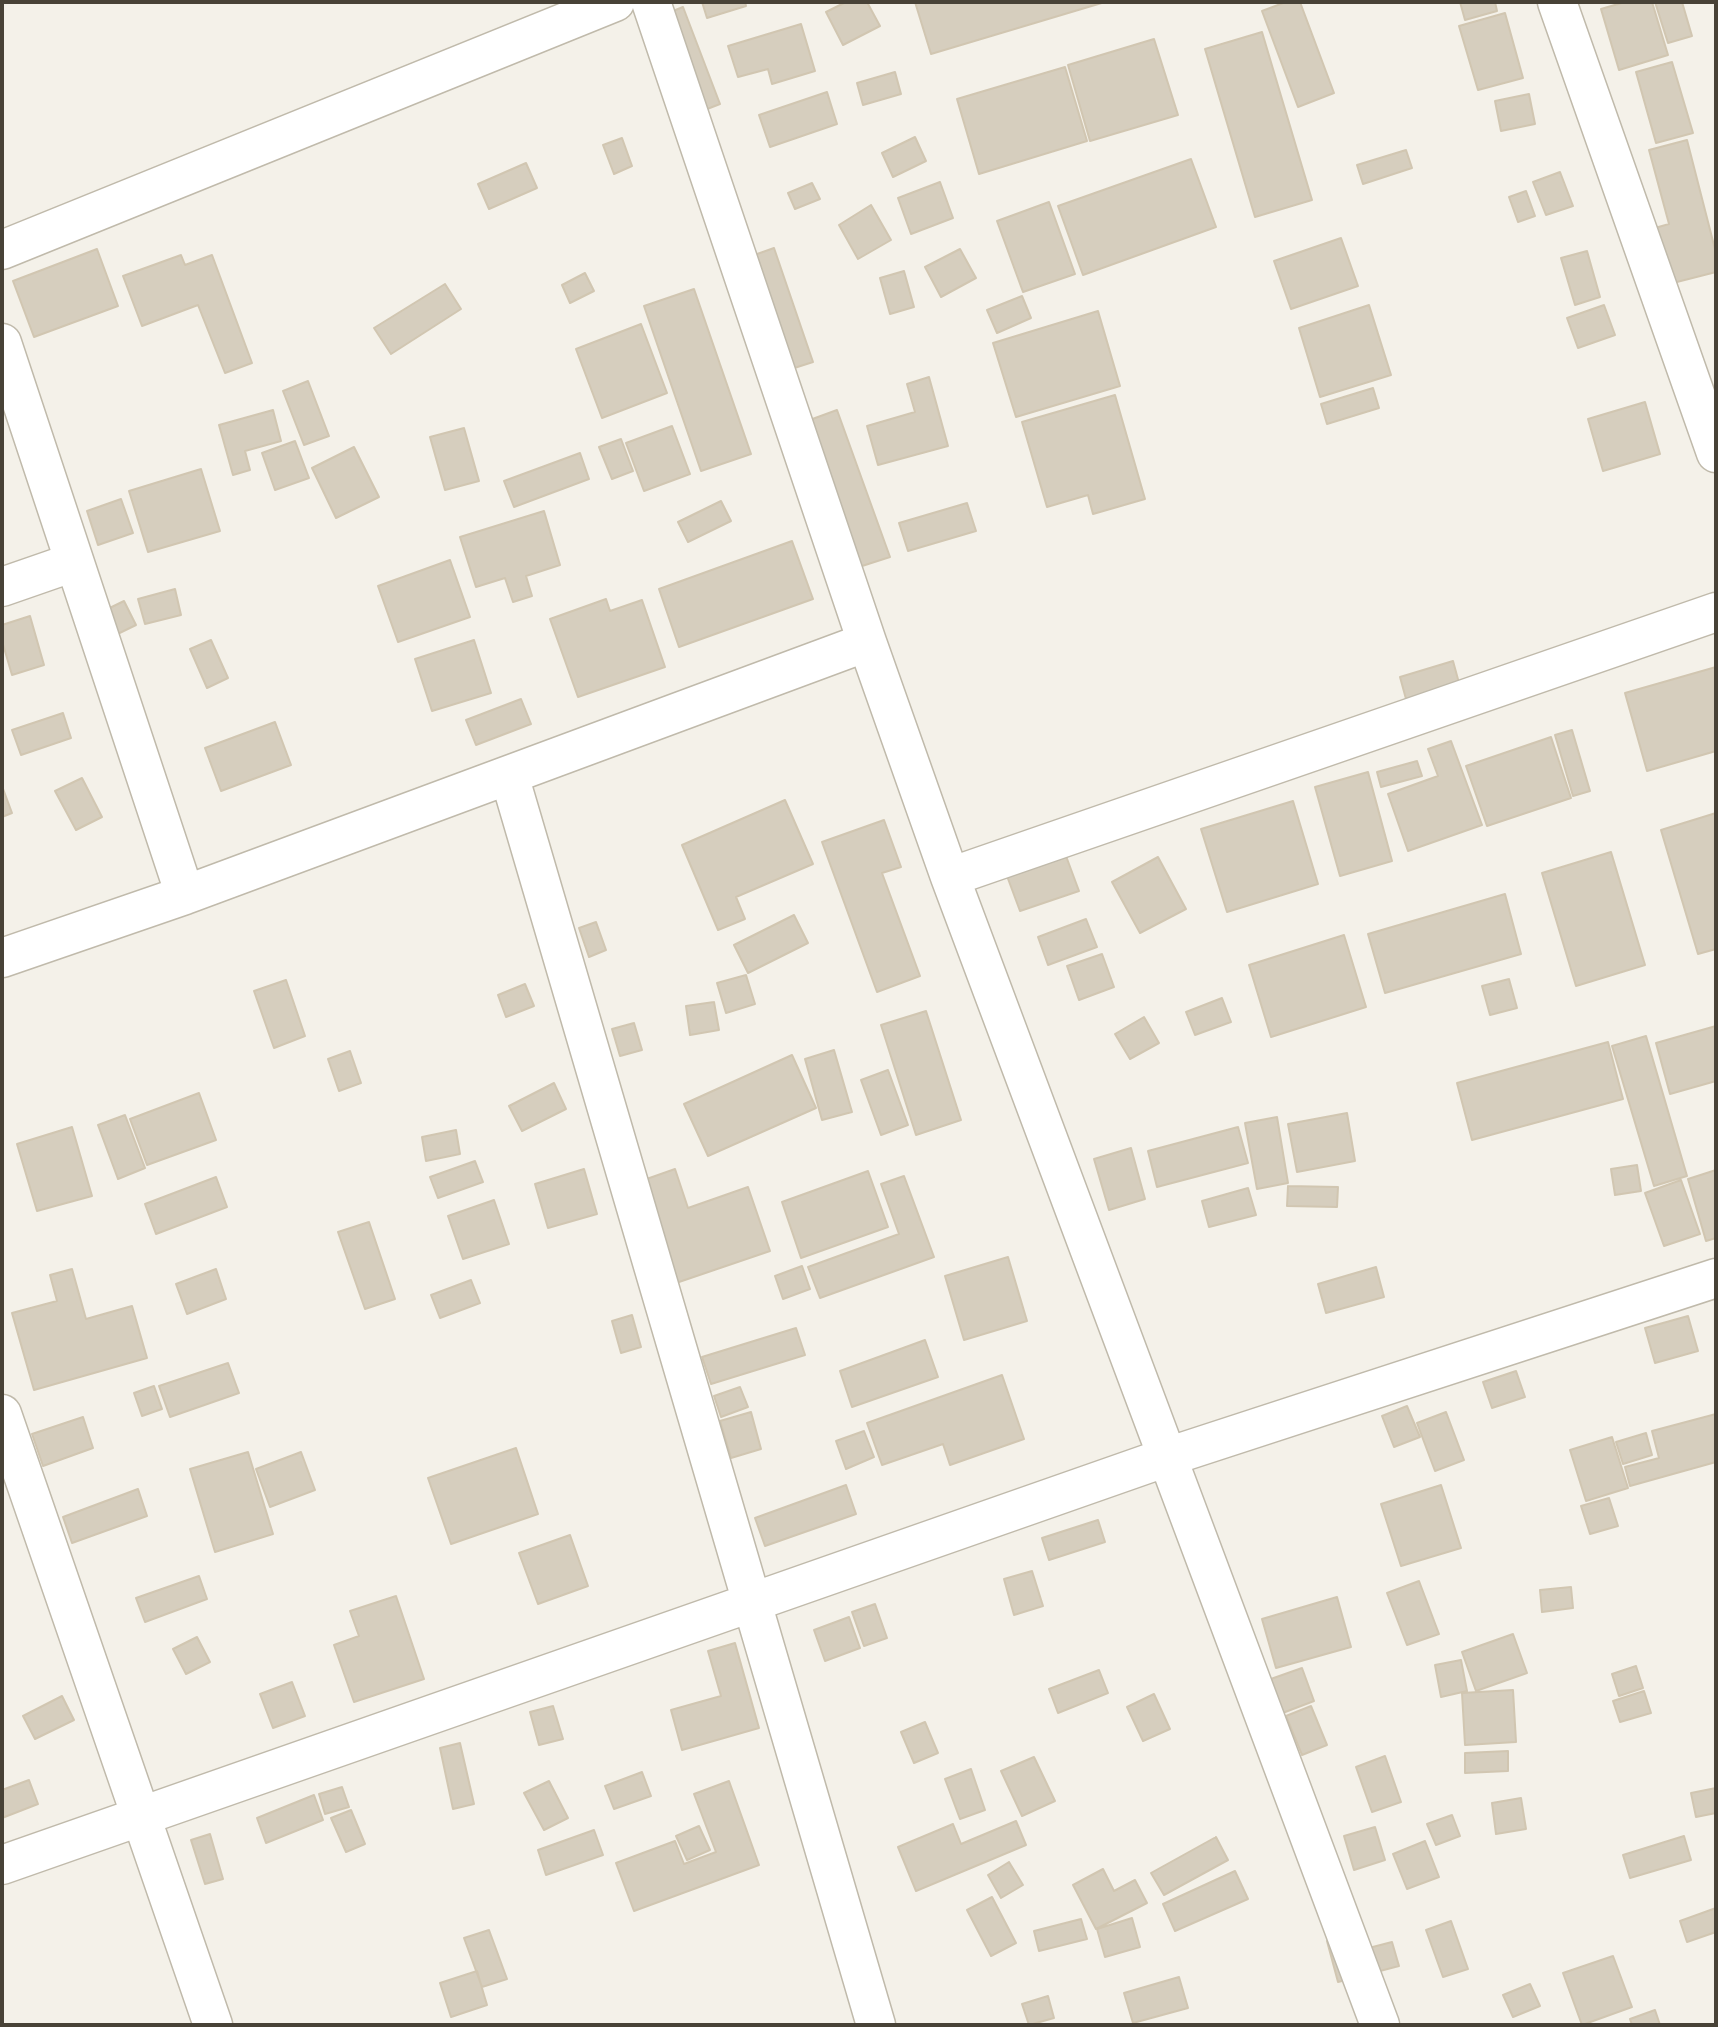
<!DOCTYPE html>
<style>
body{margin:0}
#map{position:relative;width:1718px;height:2027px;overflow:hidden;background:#f4f1e9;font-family:"Nunito Sans",sans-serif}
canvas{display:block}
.frame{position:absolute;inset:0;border:4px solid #484237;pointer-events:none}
</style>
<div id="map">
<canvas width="1718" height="2027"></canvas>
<div class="frame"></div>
</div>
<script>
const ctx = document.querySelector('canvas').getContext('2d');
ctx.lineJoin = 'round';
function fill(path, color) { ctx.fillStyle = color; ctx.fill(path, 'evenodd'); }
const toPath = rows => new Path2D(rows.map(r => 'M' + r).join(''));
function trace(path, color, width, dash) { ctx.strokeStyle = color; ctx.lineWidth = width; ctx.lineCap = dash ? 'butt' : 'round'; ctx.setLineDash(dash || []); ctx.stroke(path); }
const building = toPath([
 [702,2,745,2,746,6,707,18,702,2],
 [846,2,867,2,880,26,843,45,826,12,846,2],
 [915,2,1105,2,931,54,915,2],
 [1286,2,1300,2,1334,93,1298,107,1262,11,1286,2],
 [1460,2,1495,2,1497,11,1465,20,1460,2],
 [1625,2,1652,2,1668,55,1619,70,1601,9,1625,2],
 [1655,2,1682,2,1692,36,1668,43,1655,2],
 [683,7,720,104,679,120,663,15,683,7],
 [1505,13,1523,78,1478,90,1459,26,1505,13],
 [801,24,815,71,772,84,768,69,738,77,728,46,801,24],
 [1262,32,1312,200,1255,217,1205,49,1262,32],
 [1154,39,1178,115,1090,141,1068,65,1154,39],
 [1672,62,1693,133,1656,143,1636,72,1672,62],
 [1065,67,1087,141,979,174,957,99,1065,67],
 [895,72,901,94,863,105,857,83,895,72],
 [827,92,837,124,770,147,759,115,827,92],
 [1529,94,1535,124,1501,131,1495,101,1529,94],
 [915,137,926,161,893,177,882,153,915,137],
 [622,138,632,166,614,174,603,145,622,138],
 [1687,140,1716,253,1716,272,1669,284,1655,228,1669,224,1649,150,1687,140],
 [1406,150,1412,168,1363,184,1357,165,1406,150],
 [1191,159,1216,227,1083,275,1058,206,1191,159],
 [526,163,537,188,489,209,478,184,526,163],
 [1560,172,1573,206,1546,215,1533,182,1560,172],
 [940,182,953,218,911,234,898,198,940,182],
 [812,183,820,199,795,209,788,193,812,183],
 [1526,191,1535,216,1518,222,1509,197,1526,191],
 [1049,202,1075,274,1023,292,997,221,1049,202],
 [871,205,891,240,858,259,839,225,871,205],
 [1341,238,1358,286,1291,309,1274,261,1341,238],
 [774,248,813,362,785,371,746,258,774,248],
 [97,249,118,306,34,337,13,281,97,249],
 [960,249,976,278,941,297,925,267,960,249],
 [1587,251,1600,297,1575,305,1561,258,1587,251],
 [181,255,185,265,212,255,252,363,225,373,198,305,142,326,123,276,181,255],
 [904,271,914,307,890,314,880,278,904,271],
 [585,273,594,291,570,303,562,285,585,273],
 [445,284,461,309,391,354,374,328,445,284],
 [694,289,751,454,701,471,644,306,694,289],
 [1022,296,1031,318,997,333,987,310,1022,296],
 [1369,305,1391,375,1320,397,1299,328,1369,305],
 [1604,305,1615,335,1578,348,1567,318,1604,305],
 [1098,311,1120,386,1016,417,993,343,1098,311],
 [641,324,667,393,602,418,576,349,641,324],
 [929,377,948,446,878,465,867,426,915,412,907,384,929,377],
 [308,381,329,436,304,445,283,391,308,381],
 [1373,388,1379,408,1327,424,1321,404,1373,388],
 [1115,395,1145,499,1093,514,1088,495,1047,507,1022,422,1115,395],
 [1645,402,1660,454,1603,471,1588,419,1645,402],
 [273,410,281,441,245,451,250,470,233,475,219,425,273,410],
 [837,410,890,557,859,567,807,421,837,410],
 [672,426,690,474,644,491,626,443,672,426],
 [464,428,479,481,445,490,430,437,464,428],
 [621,439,633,471,612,479,599,447,621,439],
 [295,441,309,478,275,490,262,453,295,441],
 [354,447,379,497,336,518,312,468,354,447],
 [580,453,589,479,514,507,504,481,580,453],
 [201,469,220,531,148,552,129,491,201,469],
 [121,499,133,533,98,545,87,511,121,499],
 [721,501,731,521,688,542,678,522,721,501],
 [967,503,976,531,908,551,899,523,967,503],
 [544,511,560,565,526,576,532,596,513,602,505,578,476,587,460,537,544,511],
 [792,541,813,599,679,647,659,589,792,541],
 [450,560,470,617,398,642,378,586,450,560],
 [175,589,181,615,145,624,138,599,175,589],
 [606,599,610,611,642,600,665,667,578,697,550,619,606,599],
 [124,601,136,625,95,645,83,621,124,601],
 [30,616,44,665,12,675,2,641,2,625,30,616],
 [211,640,228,678,207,688,190,649,211,640],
 [474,640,491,693,432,711,415,659,474,640],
 [1453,661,1459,683,1406,699,1400,677,1453,661],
 [1716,667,1716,751,1647,771,1625,693,1716,667],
 [521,699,531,724,476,745,466,720,521,699],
 [63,713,71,738,21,755,12,730,63,713],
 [275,722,291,765,221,791,205,748,275,722],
 [1572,730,1590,791,1573,796,1555,735,1572,730],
 [1551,737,1571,798,1487,826,1466,766,1551,737],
 [1451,741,1482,825,1408,851,1388,794,1438,776,1428,749,1451,741],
 [1417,761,1422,776,1381,787,1377,772,1417,761],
 [1368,772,1392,861,1340,876,1315,787,1368,772],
 [82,778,102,817,76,830,55,791,82,778],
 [2,786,12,813,2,817,2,786],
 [785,800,813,864,736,897,745,919,718,930,682,845,785,800],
 [1293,801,1318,884,1227,912,1201,829,1293,801],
 [1716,813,1716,949,1698,954,1661,830,1716,813],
 [884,820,901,867,882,873,920,976,877,992,822,842,884,820],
 [1611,852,1645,965,1576,986,1542,873,1611,852],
 [1066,856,1079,891,1020,911,1007,876,1066,856],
 [1158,857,1186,909,1140,933,1112,882,1158,857],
 [1505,894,1521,954,1385,993,1368,934,1505,894],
 [794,915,808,943,748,973,734,945,794,915],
 [1086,919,1097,947,1048,965,1038,937,1086,919],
 [596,922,606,950,589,957,579,928,596,922],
 [1344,935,1366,1007,1271,1037,1249,965,1344,935],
 [1102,954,1114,987,1079,1000,1067,966,1102,954],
 [746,975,755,1004,726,1013,717,983,746,975],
 [1509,979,1517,1008,1490,1015,1482,986,1509,979],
 [286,980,305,1036,274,1048,254,991,286,980],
 [525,984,534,1006,506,1017,498,995,525,984],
 [1222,998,1231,1022,1195,1035,1186,1012,1222,998],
 [714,1002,719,1030,690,1035,686,1006,714,1002],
 [926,1011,961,1120,916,1135,881,1025,926,1011],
 [1144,1017,1159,1043,1130,1059,1115,1034,1144,1017],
 [634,1023,642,1050,620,1056,612,1029,634,1023],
 [1716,1026,1716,1081,1670,1094,1656,1043,1716,1026],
 [1646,1036,1687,1176,1654,1186,1612,1046,1646,1036],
 [1608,1042,1623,1099,1472,1140,1457,1083,1608,1042],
 [834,1050,852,1112,822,1120,805,1059,834,1050],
 [350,1051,361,1083,339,1091,328,1059,350,1051],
 [792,1055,816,1108,708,1156,684,1104,792,1055],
 [888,1070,908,1125,881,1135,861,1080,888,1070],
 [554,1083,566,1109,522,1131,509,1106,554,1083],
 [199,1093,216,1140,147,1165,130,1119,199,1093],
 [1347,1113,1355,1161,1297,1172,1288,1124,1347,1113],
 [125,1115,145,1168,118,1179,98,1125,125,1115],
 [1277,1117,1288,1183,1257,1189,1245,1123,1277,1117],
 [72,1127,92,1196,37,1211,17,1144,72,1127],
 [1238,1127,1248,1163,1157,1187,1148,1151,1238,1127],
 [456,1130,460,1154,426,1161,422,1137,456,1130],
 [1131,1148,1145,1199,1109,1210,1094,1159,1131,1148],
 [475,1161,483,1182,438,1198,430,1177,475,1161],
 [1637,1165,1641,1191,1615,1195,1611,1169,1637,1165],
 [584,1169,597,1214,548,1228,535,1184,584,1169],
 [675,1169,688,1208,748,1187,770,1251,676,1283,641,1181,675,1169],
 [1716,1170,1716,1238,1706,1241,1688,1179,1716,1170],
 [868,1171,888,1227,801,1258,782,1202,868,1171],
 [904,1176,934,1257,820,1298,808,1267,899,1234,881,1184,904,1176],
 [216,1177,227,1207,156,1234,145,1204,216,1177],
 [1681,1180,1700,1234,1664,1246,1645,1193,1681,1180],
 [1288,1186,1338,1187,1337,1207,1287,1206,1288,1186],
 [1248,1188,1256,1215,1209,1227,1202,1201,1248,1188],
 [494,1200,509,1244,463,1259,448,1216,494,1200],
 [369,1222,395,1299,365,1309,338,1232,369,1222],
 [1008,1257,1027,1321,964,1340,945,1276,1008,1257],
 [802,1266,810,1289,783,1299,775,1276,802,1266],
 [1376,1267,1384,1297,1326,1313,1318,1284,1376,1267],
 [72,1269,86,1319,132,1306,147,1358,34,1390,12,1313,57,1301,50,1275,72,1269],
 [216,1269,226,1299,187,1314,176,1284,216,1269],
 [471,1280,480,1303,440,1318,431,1295,471,1280],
 [632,1315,641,1347,621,1353,612,1321,632,1315],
 [1688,1316,1698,1351,1655,1363,1645,1328,1688,1316],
 [796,1328,805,1355,711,1384,702,1357,796,1328],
 [925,1340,938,1377,852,1407,840,1371,925,1340],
 [228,1363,239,1393,170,1417,159,1386,228,1363],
 [1516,1371,1525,1397,1492,1408,1483,1382,1516,1371],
 [1002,1375,1024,1439,950,1465,943,1444,882,1465,867,1423,1002,1375],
 [154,1386,162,1409,142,1416,134,1393,154,1386],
 [740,1387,748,1407,721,1417,714,1396,740,1387],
 [1407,1406,1420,1437,1394,1447,1382,1416,1407,1406],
 [751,1412,761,1449,731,1458,720,1421,751,1412],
 [1446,1412,1464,1460,1435,1471,1417,1423,1446,1412],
 [1716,1414,1716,1462,1630,1486,1625,1467,1659,1458,1652,1431,1716,1414],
 [83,1417,93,1448,43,1466,32,1434,83,1417],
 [864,1431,874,1457,846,1469,836,1441,864,1431],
 [1646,1433,1652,1455,1623,1464,1616,1442,1646,1433],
 [1612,1437,1628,1488,1586,1501,1570,1450,1612,1437],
 [516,1448,538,1514,451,1544,428,1478,516,1448],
 [248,1452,273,1534,215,1552,190,1469,248,1452],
 [301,1452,315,1490,270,1507,256,1469,301,1452],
 [846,1485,856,1514,765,1546,755,1518,846,1485],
 [1441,1485,1461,1548,1401,1566,1381,1504,1441,1485],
 [138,1489,147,1516,72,1543,63,1517,138,1489],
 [1609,1498,1618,1526,1590,1534,1581,1506,1609,1498],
 [1098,1520,1105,1542,1049,1560,1042,1538,1098,1520],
 [570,1535,588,1586,538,1604,519,1553,570,1535],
 [1032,1571,1043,1606,1014,1615,1004,1579,1032,1571],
 [199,1576,207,1599,145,1622,136,1598,199,1576],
 [1419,1581,1439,1634,1407,1645,1387,1593,1419,1581],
 [1571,1587,1573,1608,1542,1612,1540,1590,1571,1587],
 [396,1596,424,1679,354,1702,334,1645,359,1636,350,1611,396,1596],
 [1337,1597,1351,1647,1276,1668,1262,1619,1337,1597],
 [875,1604,887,1638,864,1646,852,1612,875,1604],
 [849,1617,860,1648,825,1661,814,1630,849,1617],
 [1513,1634,1527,1673,1476,1691,1462,1652,1513,1634],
 [197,1637,210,1662,186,1674,173,1649,197,1637],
 [735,1643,759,1728,682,1750,671,1710,721,1696,708,1651,735,1643],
 [1461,1660,1467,1691,1441,1697,1435,1665,1461,1660],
 [1636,1666,1643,1688,1619,1696,1612,1674,1636,1666],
 [1302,1668,1314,1701,1280,1714,1268,1680,1302,1668],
 [1099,1670,1108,1693,1058,1713,1049,1689,1099,1670],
 [292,1682,305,1716,273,1728,260,1694,292,1682],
 [1513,1690,1516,1742,1465,1745,1462,1693,1513,1690],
 [1644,1691,1651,1713,1620,1722,1613,1701,1644,1691],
 [1154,1694,1170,1729,1143,1741,1127,1707,1154,1694],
 [62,1696,74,1720,35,1739,23,1716,62,1696],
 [553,1706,563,1739,539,1745,530,1712,553,1706],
 [1311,1706,1327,1745,1302,1755,1286,1716,1311,1706],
 [925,1722,938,1753,914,1763,901,1732,925,1722],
 [460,1743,474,1804,453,1809,440,1748,460,1743],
 [1508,1751,1508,1771,1465,1773,1465,1753,1508,1751],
 [1385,1756,1401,1802,1372,1812,1356,1767,1385,1756],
 [1034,1757,1055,1801,1022,1816,1001,1771,1034,1757],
 [971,1769,985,1810,960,1819,945,1779,971,1769],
 [642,1772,651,1796,614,1809,605,1786,642,1772],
 [29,1780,38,1804,2,1818,2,1790,29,1780],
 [549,1781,568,1818,544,1830,524,1793,549,1781],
 [729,1781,759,1865,634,1911,616,1863,675,1841,684,1864,716,1852,694,1794,729,1781],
 [342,1787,349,1807,325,1814,319,1794,342,1787],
 [1716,1788,1716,1813,1696,1817,1691,1793,1716,1788],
 [314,1795,323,1820,266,1843,257,1818,314,1795],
 [1521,1798,1526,1829,1496,1834,1492,1803,1521,1798],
 [351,1810,365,1844,346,1852,331,1818,351,1810],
 [1452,1815,1460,1836,1436,1845,1427,1824,1452,1815],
 [1016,1821,1026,1845,916,1891,898,1847,953,1824,961,1844,1016,1821],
 [699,1826,710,1850,687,1860,676,1836,699,1826],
 [1375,1827,1385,1860,1354,1870,1344,1836,1375,1827],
 [594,1830,603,1855,546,1875,538,1850,594,1830],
 [210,1834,223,1879,205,1884,191,1840,210,1834],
 [1684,1836,1691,1860,1630,1878,1623,1855,1684,1836],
 [1216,1837,1228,1860,1164,1895,1151,1873,1216,1837],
 [1425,1841,1439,1877,1407,1889,1393,1854,1425,1841],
 [1009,1862,1023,1885,1001,1898,988,1875,1009,1862],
 [1103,1869,1114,1891,1135,1880,1147,1903,1096,1929,1073,1885,1103,1869],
 [1235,1871,1248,1899,1175,1931,1163,1904,1235,1871],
 [992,1897,1016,1943,991,1956,967,1910,992,1897],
 [1716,1908,1716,1932,1687,1942,1680,1921,1716,1908],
 [1132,1918,1140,1947,1105,1957,1097,1929,1132,1918],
 [1081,1919,1087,1939,1039,1951,1034,1931,1081,1919],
 [1451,1921,1468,1969,1443,1977,1426,1930,1451,1921],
 [489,1930,507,1979,482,1987,464,1938,489,1930],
 [1356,1933,1361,1950,1392,1942,1399,1966,1338,1982,1327,1941,1356,1933],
 [1613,1956,1632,2007,1582,2025,1563,1973,1613,1956],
 [477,1971,487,2005,451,2017,440,1983,477,1971],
 [1179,1977,1188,2008,1133,2023,1124,1993,1179,1977],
 [1530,1984,1540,2006,1513,2017,1503,1995,1530,1984],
 [1048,1996,1054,2018,1029,2025,1022,2004,1048,1996],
 [1655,2010,1660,2025,1632,2025,1630,2019,1655,2010]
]);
const minor = toPath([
 [651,2,867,642,950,877,1380,2025],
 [1557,2,1716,453],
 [2,250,615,2],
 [2,343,185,895],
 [2,587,74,562],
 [509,775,876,2025],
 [950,877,1716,612],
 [2,958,185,895,867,642],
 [2,1414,213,2025],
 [2,1865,1167,1457,1716,1278]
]);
fill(building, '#d6cebe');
trace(building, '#d1c6b1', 2);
trace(minor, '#c0baab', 41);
trace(minor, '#fff', 38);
</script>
